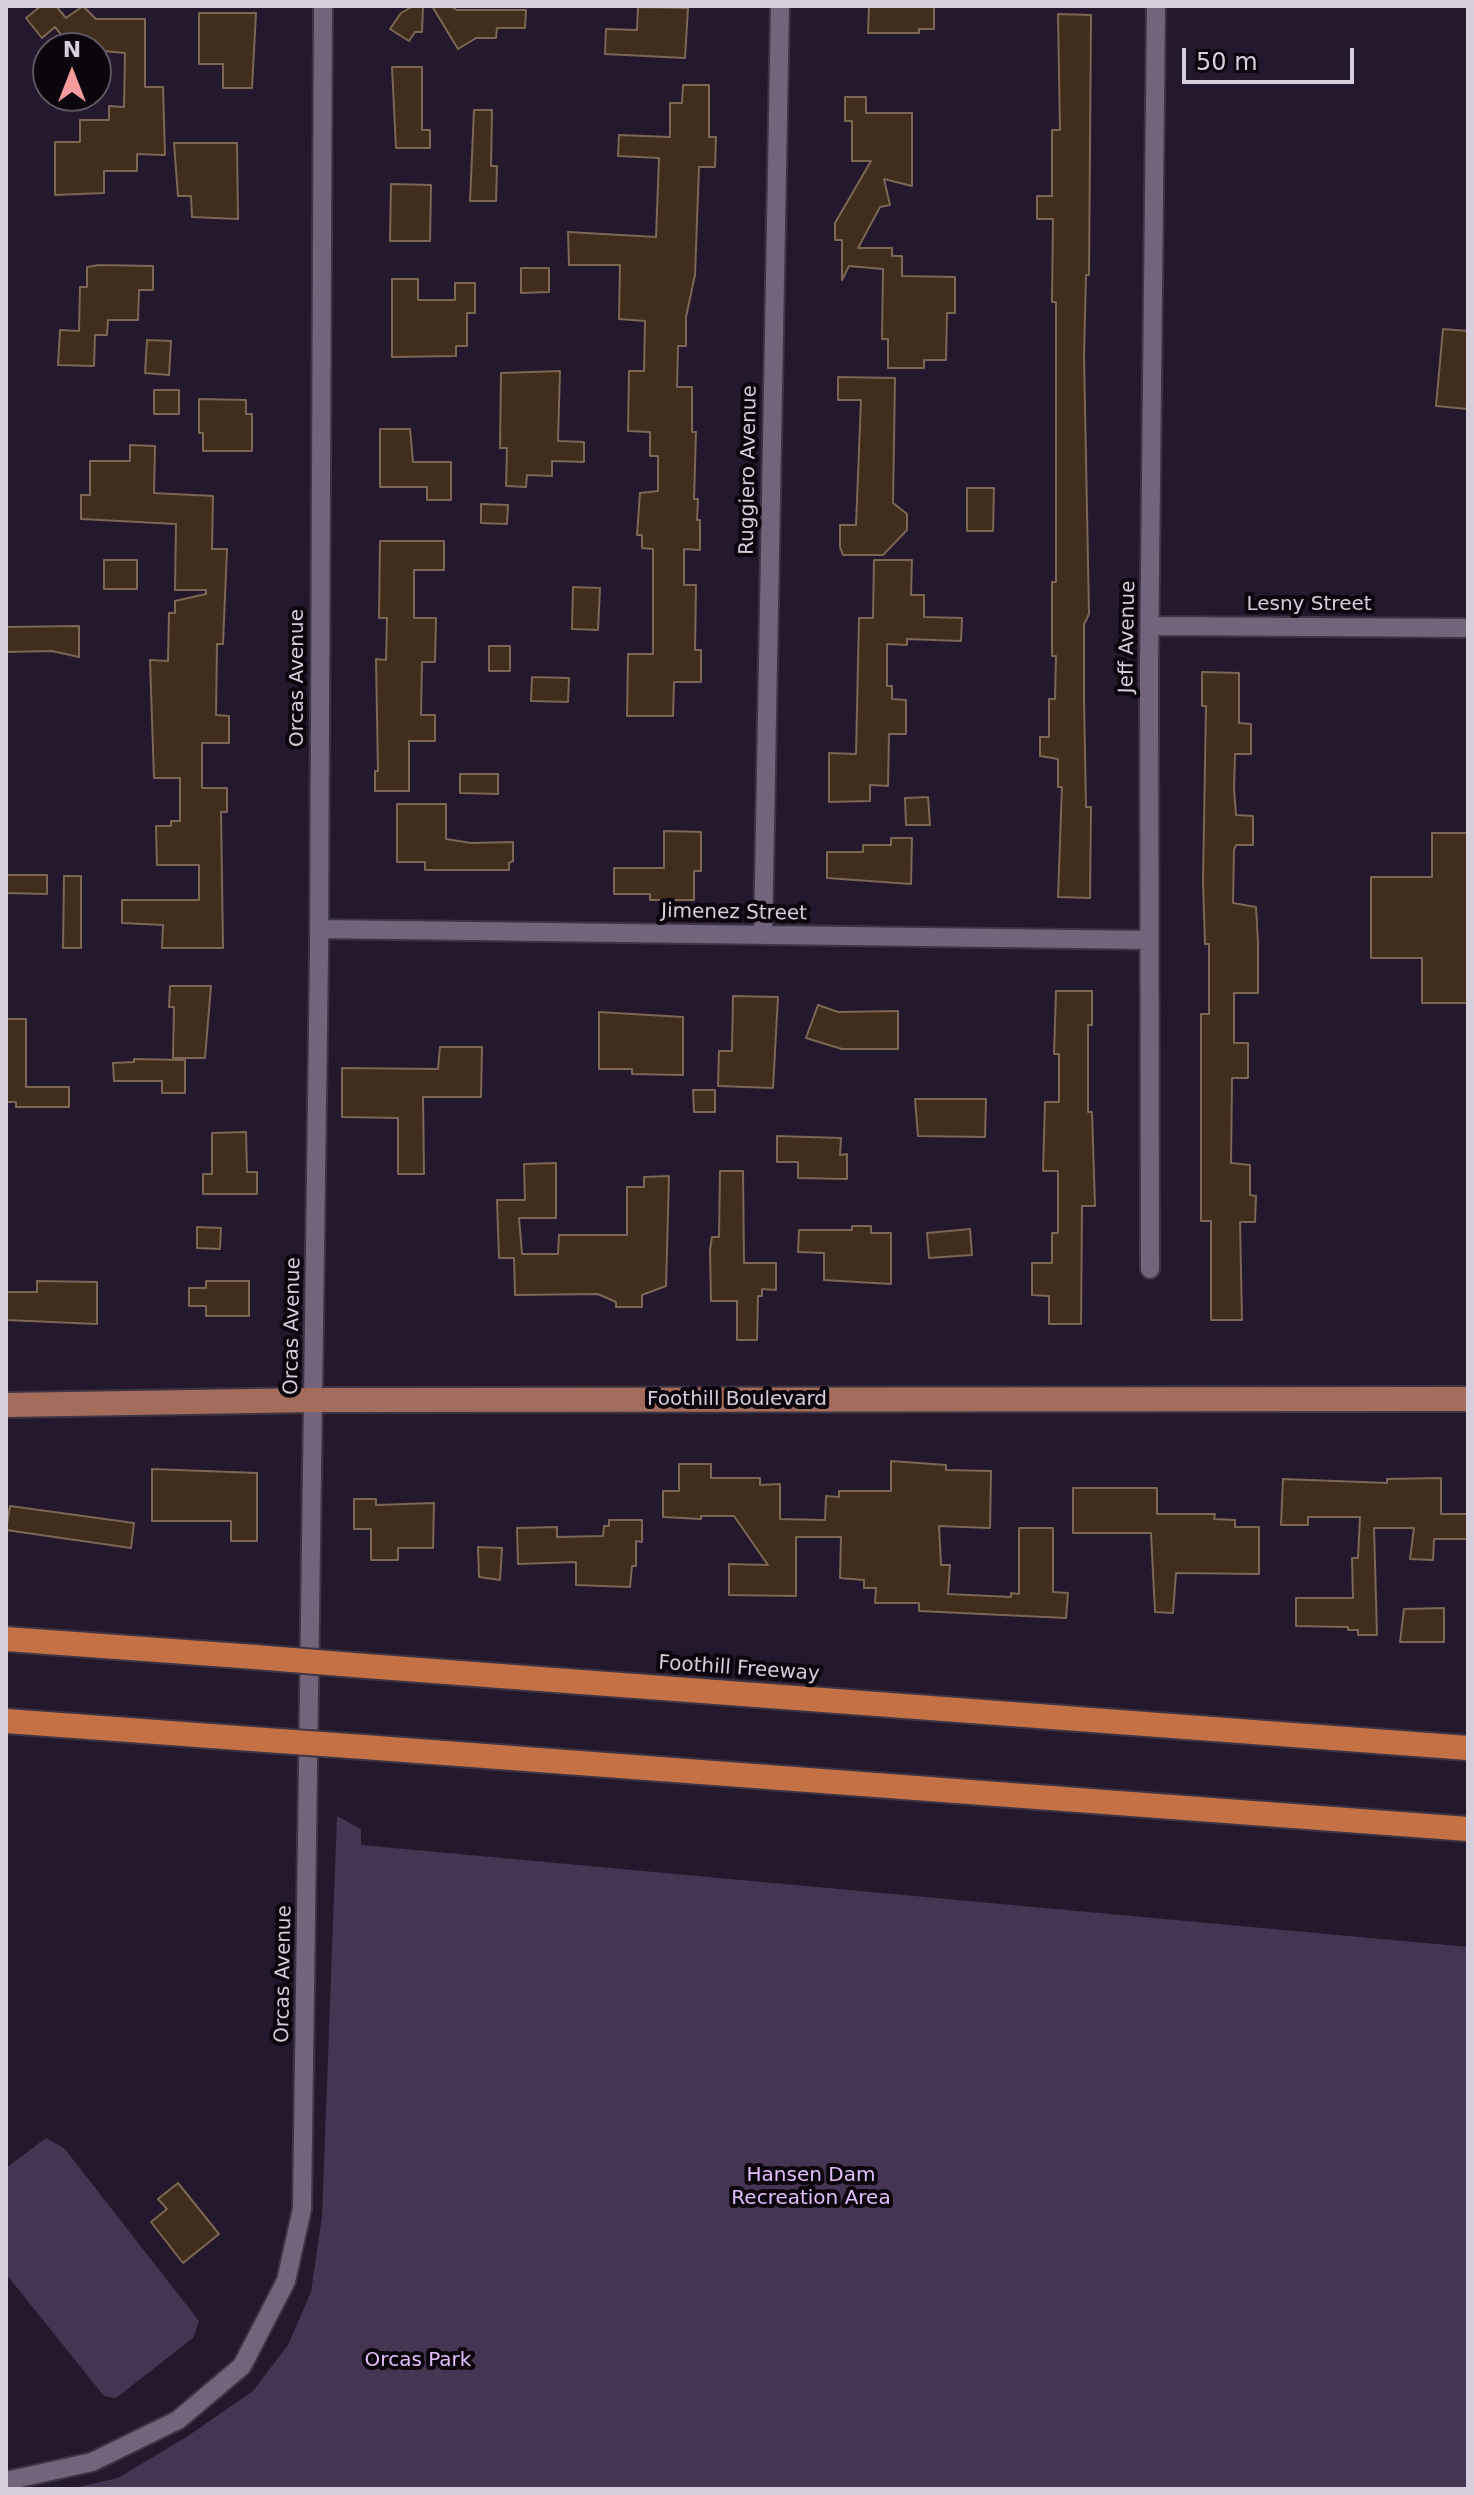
<!DOCTYPE html>
<style>
body{margin:0}
#map{position:relative;width:1474px;height:2495px;overflow:hidden;background:#24192c;font-family:"DejaVu Sans",sans-serif}
canvas{display:block}
.frame{position:absolute;inset:0;border:8px solid #d5cedb;pointer-events:none}
.north{position:absolute;left:32px;top:32px;width:80px;height:80px;box-sizing:border-box;background:#0b060e;border:2px solid #5c5660;border-radius:50%;rotate:0deg;font-size:22px;font-weight:700;line-height:32px;text-align:center;color:#d5cedb}
.north::after{content:'';display:block;margin:auto;width:28px;height:36px;background:#f59b9d;clip-path:polygon(50% 0,100% 100%,50% 72%,0 100%)}
.scale{position:absolute;left:1182px;top:48px;width:172px;height:36px;box-sizing:border-box;border:4px solid #d5cedb;border-top:0;padding-left:10px;font-size:24px;line-height:28px;white-space:nowrap;color:#d5cedb;-webkit-text-stroke:6px #0b060e;paint-order:stroke}
</style>
<div id="map">
<canvas width="1474" height="2495"></canvas>
<div class="frame"></div>
<div class="north">N</div>
<div class="scale">50 m</div>
</div>
<script>
const ctx = document.querySelector('canvas').getContext('2d');
ctx.lineJoin = 'round';
function fill(path, color) { ctx.fillStyle = color; ctx.fill(path, 'evenodd'); }
const toPath = rows => new Path2D(rows.map(r => 'M' + r).join(''));
function trace(path, color, width, dash) { ctx.strokeStyle = color; ctx.lineWidth = width; ctx.lineCap = dash ? 'butt' : 'round'; ctx.setLineDash(dash || []); ctx.stroke(path); }
function drawText(font, color, halo, rows, align = 'center') {
  ctx.font = font + ' "DejaVu Sans",sans-serif'; ctx.lineWidth = 8; ctx.setLineDash([]); ctx.textBaseline = 'middle'; ctx.strokeStyle = halo; ctx.fillStyle = color; for (const [text, x, y, turn = 0] of rows) {
    ctx.save(); ctx.translate(x, y); ctx.rotate((+turn || 0) * Math.PI / 180); ctx.textAlign = isNaN(turn) ? turn : align; if (halo) ctx.strokeText(text, 0, 0); ctx.fillText(text, 0, 0); ctx.restore();
  }
}
const green = toPath([
 [337,1816,361,1829,361,1845,1468,1947,1468,2489,69,2489,118,2478,188,2436,253,2391,288,2345,311,2292,322,2216],
 [46,2138,64,2148,199,2321,193,2338,116,2398,104,2396,6,2274,6,2168]
]);
const building = toPath([
 [41,6,56,6,66,18,83,6,96,19,145,19,145,87,163,87,165,155,137,154,137,171,104,171,104,193,55,195,55,142,80,142,80,120,109,120,109,106,124,107,125,53,72,48,55,27,42,38,26,18,41,6],
 [413,6,423,6,422,32,415,32,409,41,390,29,401,13,413,6],
 [432,6,450,6,457,10,526,10,525,28,497,28,496,38,476,38,458,49,432,6],
 [869,6,934,6,934,29,919,29,919,33,868,33,869,6],
 [638,7,688,8,685,58,605,54,606,29,637,30,638,7],
 [199,13,256,13,252,88,223,88,223,64,199,64,199,13],
 [1058,14,1091,15,1089,275,1086,275,1084,356,1089,614,1084,624,1084,699,1086,807,1091,807,1090,898,1058,897,1062,787,1058,787,1058,759,1040,756,1040,737,1049,737,1049,699,1055,699,1056,656,1052,656,1052,582,1056,582,1056,302,1052,302,1053,219,1037,219,1037,196,1052,196,1052,130,1060,130,1058,14],
 [392,67,422,67,422,130,430,130,430,148,396,148,392,67],
 [683,85,709,85,709,137,716,137,715,167,699,167,695,275,686,317,686,346,678,346,677,387,692,387,692,432,696,432,694,499,698,499,697,520,700,520,700,550,684,549,684,585,696,585,695,650,701,650,701,682,674,682,673,716,627,716,628,654,653,654,653,549,642,548,642,535,637,535,640,493,658,491,658,456,650,456,650,432,628,431,629,371,644,371,645,321,619,319,620,265,569,265,568,232,656,237,659,158,618,156,619,135,670,137,670,103,682,103,683,85],
 [845,97,866,97,866,113,912,113,912,186,884,179,890,205,880,207,858,248,892,248,892,256,902,256,902,276,955,277,955,313,947,313,946,360,924,360,924,368,888,368,888,339,882,339,883,269,849,266,842,280,842,240,835,240,835,223,871,161,852,161,852,121,845,121,845,97],
 [474,110,492,110,491,166,497,166,496,201,470,201,474,110],
 [174,143,237,143,238,219,192,217,191,196,178,196,174,143],
 [391,184,431,185,430,241,390,241,391,184],
 [99,265,153,266,153,290,139,290,138,320,108,320,107,335,95,335,94,366,58,365,60,330,79,331,80,287,87,287,87,267,99,265],
 [521,268,549,268,549,292,521,293,521,268],
 [392,279,418,279,418,300,455,300,455,283,475,283,475,313,467,313,467,346,456,346,456,356,392,357,392,279],
 [1443,329,1468,331,1468,409,1436,406,1443,329],
 [147,340,171,341,169,375,145,373,147,340],
 [560,371,558,441,584,442,584,462,552,461,552,476,527,475,526,487,506,486,507,448,500,448,501,373,560,371],
 [838,377,895,378,893,503,907,514,907,530,883,555,843,555,840,547,840,525,856,525,861,400,838,400,838,377],
 [154,390,179,390,179,414,154,414,154,390],
 [199,399,246,400,246,414,252,414,252,451,203,451,203,433,199,433,199,399],
 [380,429,410,429,413,462,451,462,451,500,427,500,427,487,380,487,380,429],
 [130,445,155,446,154,493,213,496,212,549,227,549,223,644,217,644,216,715,229,716,229,743,202,743,202,788,227,788,227,812,221,812,223,948,162,948,163,925,122,923,122,900,199,900,199,865,157,865,156,826,171,826,171,821,180,821,180,778,154,778,150,660,168,661,169,613,175,613,175,601,206,594,206,590,175,590,176,524,81,519,81,495,90,495,90,461,130,461,130,445],
 [967,488,994,488,993,531,967,531,967,488],
 [481,504,508,505,507,524,481,523,481,504],
 [380,541,444,541,444,570,414,570,414,618,436,618,435,662,422,662,421,715,435,715,435,741,409,741,409,791,375,791,375,771,378,771,376,659,386,660,387,618,379,618,380,541],
 [104,560,137,560,137,589,104,589,104,560],
 [874,560,912,560,911,595,924,595,924,617,962,618,961,641,907,639,907,645,887,644,887,686,892,686,892,699,906,700,906,734,889,734,888,786,870,785,870,801,829,802,829,753,856,754,859,618,873,618,874,560],
 [573,587,600,588,598,630,572,629,573,587],
 [79,626,79,657,52,651,6,652,6,627,79,626],
 [489,646,510,646,510,671,489,671,489,646],
 [1202,672,1239,673,1239,723,1251,724,1251,754,1235,754,1234,789,1236,815,1253,816,1253,845,1236,845,1234,850,1233,903,1256,907,1258,942,1258,993,1234,993,1234,1043,1248,1043,1248,1078,1232,1078,1231,1163,1250,1165,1250,1195,1256,1196,1255,1222,1240,1222,1242,1320,1211,1320,1211,1221,1201,1221,1201,1014,1209,1014,1209,944,1205,944,1203,881,1206,706,1202,706,1202,672],
 [532,677,569,678,568,702,531,701,532,677],
 [460,774,498,774,498,794,460,793,460,774],
 [928,797,930,825,906,825,905,798,928,797],
 [397,804,446,804,446,839,471,843,513,842,513,861,509,863,509,870,425,870,425,862,397,862,397,804],
 [664,831,701,832,701,871,694,871,694,900,650,900,650,894,614,894,614,868,664,868,664,831],
 [1432,833,1468,833,1468,1003,1422,1003,1422,958,1371,958,1371,877,1432,877,1432,833],
 [891,838,912,838,911,884,827,878,827,852,863,852,863,845,891,845,891,838],
 [6,875,47,875,47,894,6,893,6,875],
 [64,876,81,876,81,948,63,948,64,876],
 [170,986,211,986,205,1058,173,1058,174,1007,169,1007,170,986],
 [1056,991,1092,991,1092,1025,1088,1025,1088,1112,1092,1112,1095,1206,1082,1206,1081,1324,1049,1324,1049,1296,1032,1295,1032,1263,1052,1263,1052,1233,1058,1233,1058,1171,1043,1171,1045,1102,1059,1102,1059,1054,1054,1054,1056,991],
 [733,996,778,997,773,1088,718,1086,719,1051,732,1051,733,996],
 [818,1005,838,1012,898,1011,898,1049,842,1049,806,1038,818,1005],
 [599,1012,683,1017,683,1075,632,1074,632,1069,599,1069,599,1012],
 [6,1019,26,1019,26,1087,69,1087,69,1107,16,1107,16,1102,6,1102,6,1019],
 [440,1047,482,1047,481,1097,423,1097,424,1174,398,1174,398,1118,342,1117,342,1068,438,1069,440,1047],
 [134,1059,185,1060,185,1093,162,1093,162,1081,114,1081,113,1063,134,1062,134,1059],
 [693,1090,715,1090,715,1112,694,1112,693,1090],
 [915,1099,986,1099,985,1137,918,1136,915,1099],
 [246,1132,247,1172,257,1172,257,1194,203,1194,203,1174,212,1174,212,1133,246,1132],
 [777,1136,841,1138,840,1155,847,1154,847,1179,798,1178,798,1162,777,1162,777,1136],
 [556,1163,556,1218,519,1218,522,1254,558,1254,559,1235,627,1235,627,1187,644,1187,644,1177,669,1176,666,1286,642,1295,642,1307,616,1307,616,1302,598,1294,515,1295,514,1258,499,1258,497,1200,525,1200,524,1164,556,1163],
 [720,1171,743,1171,744,1263,776,1263,776,1290,762,1289,762,1296,758,1296,757,1340,737,1340,737,1301,711,1301,710,1250,712,1237,719,1237,720,1171],
 [852,1226,871,1226,871,1233,891,1233,891,1284,824,1280,824,1253,798,1252,799,1230,852,1230,852,1226],
 [197,1227,221,1228,220,1249,197,1248,197,1227],
 [970,1229,972,1255,929,1258,927,1233,970,1229],
 [37,1281,97,1282,97,1324,6,1320,6,1292,37,1292,37,1281],
 [206,1281,249,1281,249,1316,206,1316,206,1306,189,1306,189,1288,206,1288,206,1281],
 [891,1461,946,1465,946,1470,991,1471,990,1528,939,1526,941,1565,950,1565,948,1594,1011,1597,1011,1593,1019,1594,1019,1528,1053,1528,1053,1592,1068,1593,1066,1618,919,1611,919,1603,875,1603,876,1588,864,1588,864,1580,840,1578,841,1537,796,1537,796,1596,729,1595,729,1564,768,1565,734,1516,701,1516,701,1519,663,1517,663,1491,679,1491,679,1464,711,1464,711,1478,760,1478,760,1485,780,1484,780,1519,825,1520,826,1496,839,1497,839,1491,891,1491,891,1461],
 [152,1469,257,1473,257,1541,231,1541,231,1521,152,1521,152,1469],
 [1441,1478,1441,1514,1468,1514,1468,1539,1434,1539,1433,1560,1410,1559,1414,1528,1374,1528,1377,1635,1358,1635,1358,1630,1348,1630,1348,1627,1296,1626,1296,1598,1353,1598,1352,1558,1358,1558,1360,1517,1308,1517,1308,1525,1281,1525,1283,1479,1387,1483,1387,1479,1441,1478],
 [1073,1488,1157,1488,1157,1514,1215,1514,1214,1519,1235,1520,1235,1527,1259,1527,1259,1574,1176,1573,1173,1613,1155,1612,1151,1533,1073,1533,1073,1488],
 [354,1499,376,1499,376,1505,434,1503,433,1548,398,1548,398,1560,371,1560,371,1529,354,1529,354,1499],
 [10,1506,134,1523,131,1548,6,1530,10,1506],
 [609,1520,642,1520,642,1542,636,1541,636,1566,632,1566,630,1587,576,1585,576,1562,518,1564,517,1528,557,1527,557,1537,603,1536,604,1526,609,1526,609,1520],
 [478,1547,502,1548,500,1580,479,1577,478,1547],
 [1444,1608,1444,1642,1400,1642,1404,1609,1444,1608],
 [178,2183,219,2234,183,2263,151,2222,167,2209,158,2199,178,2183]
]);
const street = toPath([
 [1150,626,1468,628],
 [319,929,1149,940],
 [763,935,780,6],
 [1150,1269,1149,668,1156,6],
 [6,2481,92,2462,178,2420,242,2366,286,2281,302,2209,319,954,323,6]
]);
const primary = toPath([
 [6,1405,314,1400,1468,1399]
]);
const highway = toPath([
 [6,1639,255,1657],
 [366,1666,1468,1748],
 [6,1721,252,1739],
 [364,1747,1468,1829]
]);
const highwayBridge = toPath([
 [255,1657,366,1666],
 [252,1739,364,1747]
]);
const streetNames = [
 ["Ruggiero Avenue",749,470,-89],
 ["Lesny Street",1309,605],
 ["Jeff Avenue",1128,637,-89],
 ["Orcas Avenue",298,678,-90],
 ["Jimenez Street",734,913,1],
 ["Orcas Avenue",293,1326,-89],
 ["Foothill Boulevard",737,1400],
 ["Foothill Freeway",739,1669,4],
 ["Orcas Avenue",284,1974,-89]
];
const parkNames = [
 ["Hansen Dam",811,2176],
 ["Recreation Area",811,2199],
 ["Orcas Park",418,2361]
];
fill(green, '#463453');
fill(building, '#412d1c');
trace(building, '#7c6654', 2);
trace(street, '#3d3444', 22);
trace(primary, '#3d3444', 28);
trace(highway, '#3d3444', 28);
trace(street, '#72647b', 18);
trace(primary, '#a36c5b', 24);
trace(highway, '#c37145', 24);
trace(highwayBridge, '#3d3444', 28, []);
trace(highwayBridge, '#c37145', 24);
drawText('20px', '#d5cedb', '#0b060e', streetNames);
drawText('20px', '#e2bffc', '#0b060e', parkNames);
</script>
